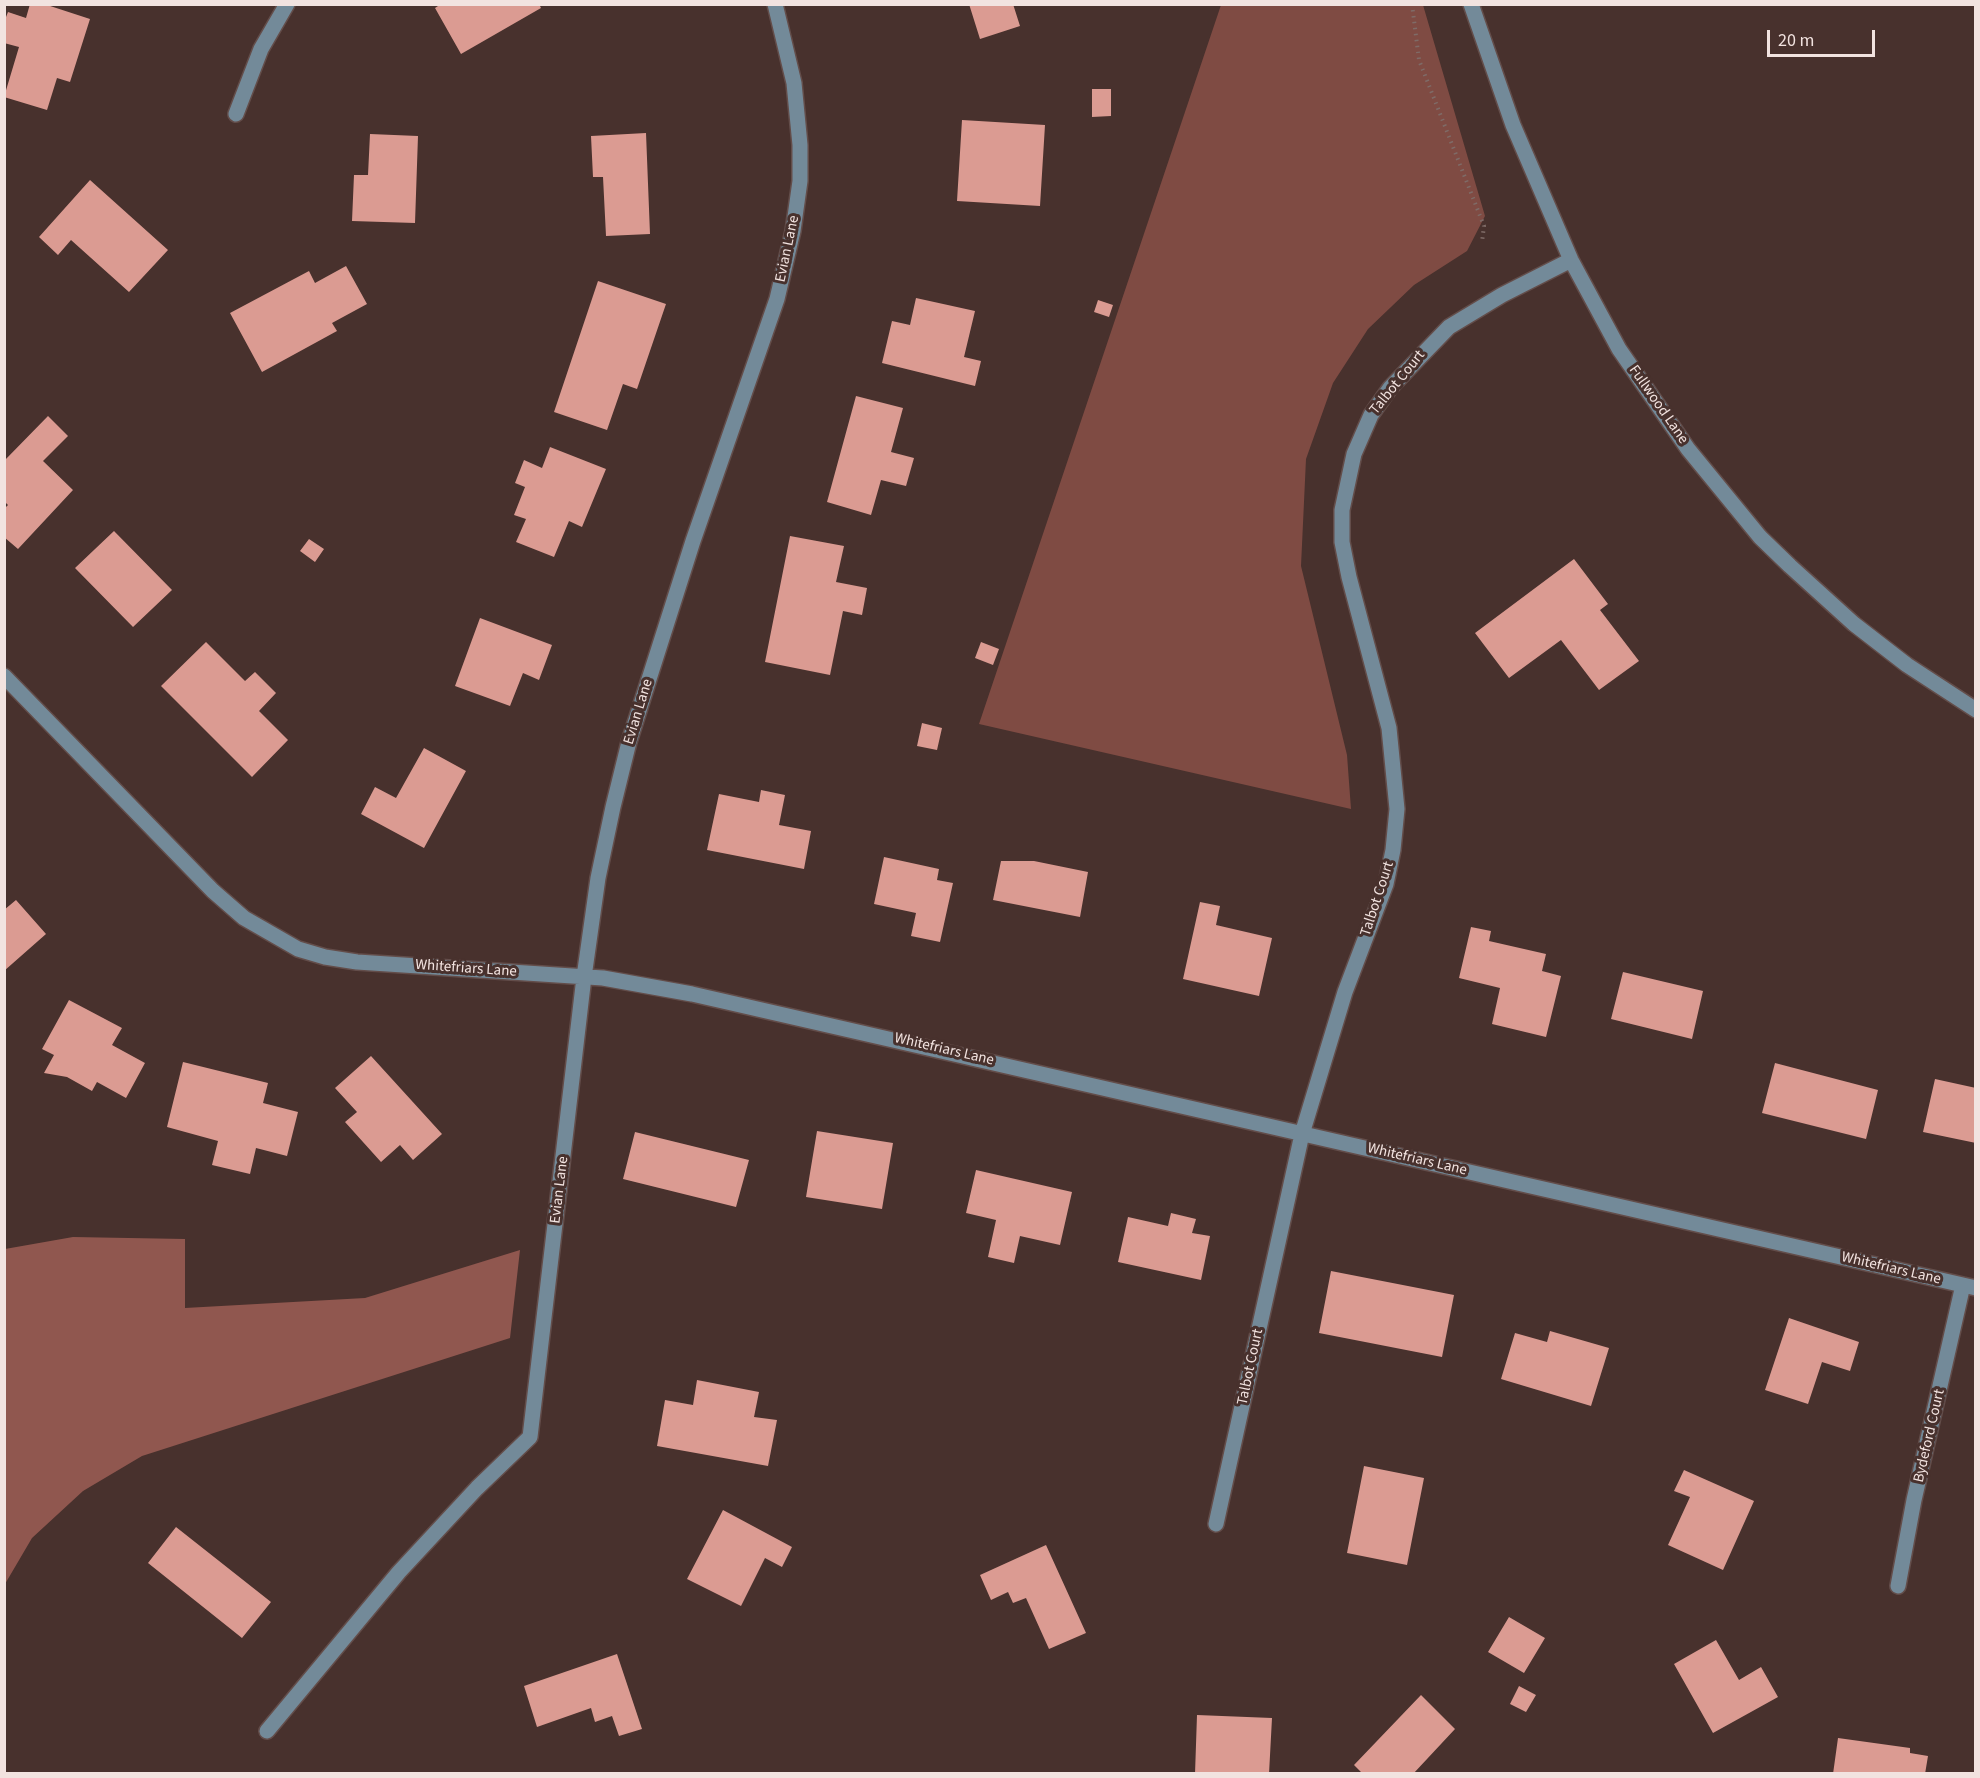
<!DOCTYPE html>
<style>
body{margin:0}
#map{position:relative;width:1980px;height:1778px;overflow:hidden;background:#48312d;font-family:"Source Sans 3",sans-serif}
canvas{display:block}
.frame{position:absolute;inset:0;border:6px solid #f2e3e0;pointer-events:none}
.scale{position:absolute;left:1767px;top:30px;width:108px;height:27px;box-sizing:border-box;border:3px solid #f2e3e0;border-top:0;padding-left:8px;font-size:18px;line-height:21px;white-space:nowrap;color:#f2e3e0;-webkit-text-stroke:4px #48312d;paint-order:stroke}
</style>
<div id="map">
<canvas width="1980" height="1778"></canvas>
<div class="frame"></div>
<div class="scale">20 m</div>
</div>
<script>
const ctx = document.querySelector('canvas').getContext('2d');
ctx.lineJoin = 'round';
function fill(path, color) { ctx.fillStyle = color; ctx.fill(path, 'evenodd'); }
const toPath = rows => new Path2D(rows.map(r => 'M' + r).join(''));
function trace(path, color, width, dash) { ctx.strokeStyle = color; ctx.lineWidth = width; ctx.lineCap = dash ? 'butt' : 'round'; ctx.setLineDash(dash || []); ctx.stroke(path); }
function drawText(font, color, halo, rows, align = 'center') {
  ctx.font = font + ' "Source Sans 3",sans-serif'; ctx.lineWidth = 6; ctx.setLineDash([]); ctx.textBaseline = 'middle'; ctx.strokeStyle = halo; ctx.fillStyle = color; for (const [text, x, y, turn = 0] of rows) {
    ctx.save(); ctx.translate(x, y); ctx.rotate((+turn || 0) * Math.PI / 180); ctx.textAlign = isNaN(turn) ? turn : align; if (halo) ctx.strokeText(text, 0, 0); ctx.fillText(text, 0, 0); ctx.restore();
  }
}
const green = toPath([
 [1221,5,1423,5,1485,216,1467,251,1414,285,1368,329,1333,383,1306,459,1301,566,1347,755,1351,809,979,724]
]);
const forest = toPath([
 [73,1237,185,1239,185,1308,365,1298,520,1250,510,1338,142,1456,83,1491,32,1538,5,1584,5,1249]
]);
const building = toPath([
 [30,4,44,4,90,19,70,82,57,78,47,110,4,97,19,47,4,43,4,22,8,12,26,18],
 [441,4,539,4,541,8,461,54,435,8],
 [969,4,1013,4,1020,26,980,39],
 [1092,89,1111,89,1111,116,1092,117],
 [962,120,1045,125,1040,206,957,201],
 [646,133,650,234,606,236,603,177,593,177,591,136],
 [370,134,418,136,415,223,352,221,354,175,368,175],
 [90,180,168,250,129,292,71,240,58,255,39,237],
 [346,266,367,304,332,323,337,331,262,372,230,313,309,271,315,283],
 [598,281,666,304,637,389,623,384,607,430,554,412],
 [916,298,975,311,964,357,981,361,975,386,882,363,892,321,910,325],
 [1098,300,1113,305,1109,317,1094,312],
 [856,396,903,408,891,452,914,458,906,486,881,480,871,515,827,502],
 [48,416,68,436,43,461,73,490,18,549,4,537,4,509,8,505,5,502,5,460],
 [550,447,606,469,582,527,569,521,554,557,516,542,526,519,514,515,525,487,515,483,524,460,542,468],
 [114,531,172,590,133,627,75,568],
 [790,536,844,546,836,582,867,588,862,615,843,611,830,675,765,662],
 [309,539,324,549,315,562,300,551],
 [1574,559,1608,604,1600,610,1639,661,1599,690,1561,640,1509,678,1475,633],
 [480,618,552,645,539,680,523,673,510,706,455,686],
 [206,642,245,681,255,672,276,693,259,711,288,740,252,777,161,686],
 [981,642,999,649,993,665,975,658],
 [922,723,942,728,937,750,917,746],
 [424,748,466,771,424,848,361,814,375,787,396,798],
 [761,790,785,795,779,825,811,831,804,869,707,850,719,794,759,802],
 [884,857,939,869,937,880,953,883,940,942,911,936,916,913,874,904],
 [1001,861,1034,861,1088,872,1080,917,993,900],
 [16,900,46,934,4,971,4,910],
 [1200,902,1220,906,1216,925,1272,938,1259,996,1183,979],
 [1471,927,1491,931,1489,941,1546,954,1542,971,1561,976,1546,1037,1492,1024,1500,988,1459,978],
 [1623,972,1703,991,1692,1039,1611,1019],
 [69,1000,122,1028,112,1045,145,1063,126,1098,97,1082,92,1091,67,1077,44,1073,54,1055,42,1049],
 [371,1056,442,1134,413,1160,400,1145,381,1162,345,1122,357,1112,335,1088],
 [183,1062,268,1083,263,1103,298,1112,287,1156,256,1148,250,1174,212,1165,218,1141,167,1127],
 [1775,1063,1878,1090,1866,1139,1762,1113],
 [1935,1079,1976,1088,1976,1143,1923,1132],
 [817,1131,893,1143,882,1209,806,1197],
 [635,1132,749,1160,736,1207,623,1179],
 [976,1170,1072,1192,1060,1245,1020,1236,1014,1263,988,1257,996,1220,966,1213],
 [1171,1213,1196,1219,1192,1233,1210,1236,1201,1280,1118,1262,1128,1217,1168,1226],
 [1331,1271,1454,1295,1442,1357,1319,1333],
 [1789,1318,1859,1342,1850,1371,1822,1362,1808,1404,1765,1390],
 [1550,1331,1609,1348,1591,1406,1501,1379,1515,1333,1547,1342],
 [697,1380,759,1392,754,1417,777,1420,768,1466,657,1446,665,1400,693,1405],
 [1364,1466,1424,1478,1407,1565,1347,1553],
 [1684,1470,1754,1501,1723,1570,1668,1545,1690,1497,1674,1491],
 [723,1510,792,1547,782,1567,765,1558,741,1606,687,1579],
 [176,1527,271,1602,242,1638,148,1563],
 [1046,1545,1086,1633,1049,1649,1026,1598,1013,1603,1008,1592,991,1600,980,1575],
 [1509,1617,1545,1638,1524,1673,1488,1652],
 [1716,1640,1739,1680,1761,1667,1778,1697,1713,1733,1674,1664],
 [617,1654,642,1729,619,1736,612,1716,595,1722,591,1708,537,1727,524,1686],
 [1519,1686,1536,1695,1526,1712,1510,1704],
 [1421,1695,1455,1729,1413,1774,1363,1774,1354,1765],
 [1197,1715,1272,1718,1269,1774,1195,1774],
 [1838,1738,1910,1748,1910,1753,1928,1756,1925,1774,1833,1774]
]);
const path = toPath([
 [1412,4,1419,60,1484,226,1482,242]
]);
const minor = toPath([
 [1471,4,1513,125,1571,260,1619,349,1688,449,1760,537,1790,566,1854,624,1907,665,1976,710],
 [236,114,261,49,287,4],
 [4,676,213,891,244,918,298,949,325,957,357,962,603,978,692,994,1976,1288],
 [1216,1524,1302,1134,1345,992,1386,884,1393,850,1397,809,1389,728,1349,577,1342,542,1342,510,1354,454,1371,415,1390,388,1449,327,1502,295,1571,260],
 [1898,1586,1914,1500,1963,1285],
 [267,1731,399,1572,477,1488,530,1437,584,977,598,878,613,807,629,742,693,541,777,299,793,231,800,181,800,145,794,83,775,4]
]);
const streetNames = [
 ["Evian Lane",788,249,-78],
 ["Talbot Court",1398,383,-51],
 ["Fullwood Lane",1658,405,55],
 ["Evian Lane",639,712,-73],
 ["Talbot Court",1378,899,-72],
 ["Whitefriars Lane",466,969,4],
 ["Whitefriars Lane",944,1050,13],
 ["Whitefriars Lane",1417,1160,13],
 ["Evian Lane",560,1190,-83],
 ["Whitefriars Lane",1891,1269,13],
 ["Talbot Court",1251,1367,-78],
 ["Bydeford Court",1930,1436,-77]
];
fill(green, '#7f4b43');
fill(forest, '#90574f');
fill(building, '#db9b92');
trace(minor, '#634d4a', 18);
trace(path, '#7f6b67', 4, [1.5, 4.5]);
trace(minor, '#738a99', 15);
drawText('15px', '#f2e3e0', '#48312d', streetNames);
</script>
